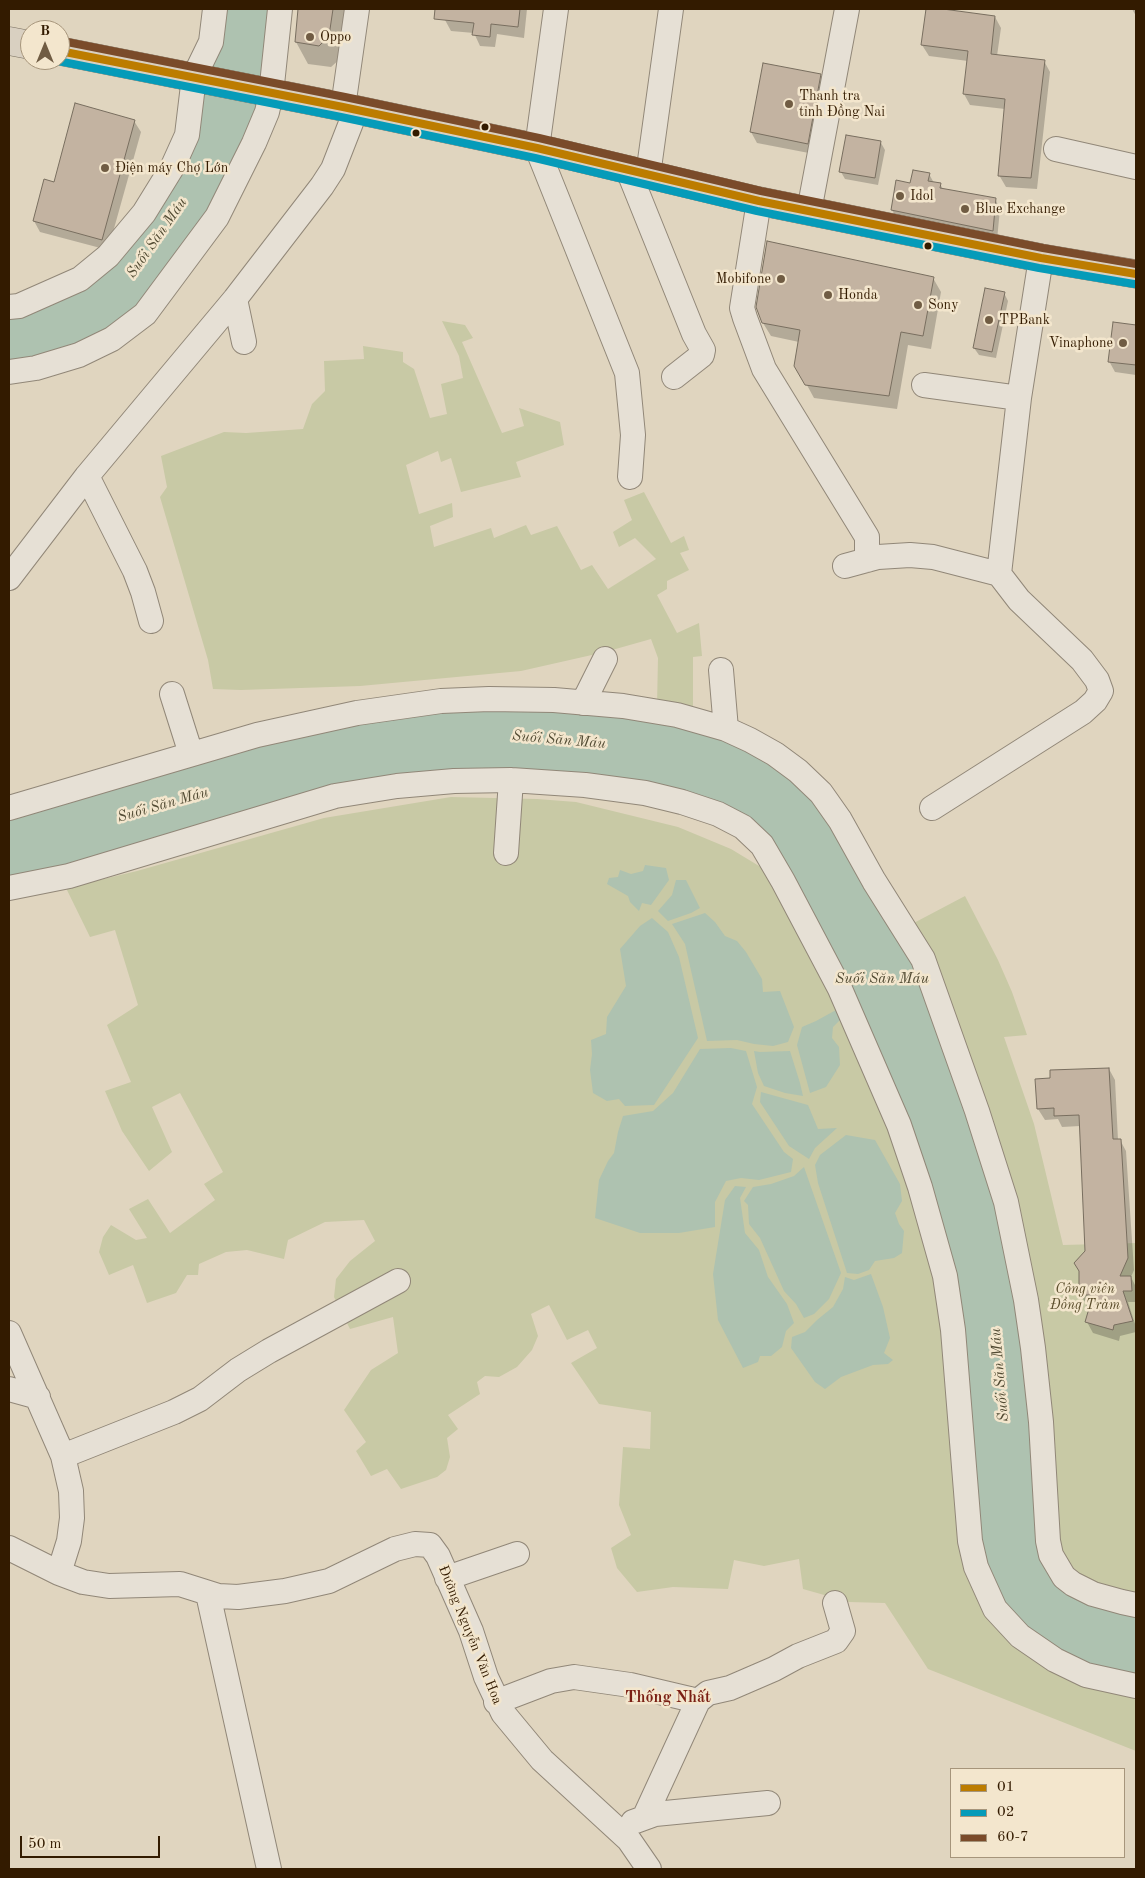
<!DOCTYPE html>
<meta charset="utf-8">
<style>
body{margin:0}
#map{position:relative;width:1145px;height:1878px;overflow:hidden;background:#e0d5bf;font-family:"Old Standard TT",serif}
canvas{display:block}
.frame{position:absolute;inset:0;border:10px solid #331b00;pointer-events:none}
.legend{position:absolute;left:950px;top:1768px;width:175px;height:90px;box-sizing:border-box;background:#f3e6cd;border:1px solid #a6957b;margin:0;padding:6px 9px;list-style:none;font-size:15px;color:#331b00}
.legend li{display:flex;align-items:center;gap:10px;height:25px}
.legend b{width:25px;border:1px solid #a6957b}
.north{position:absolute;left:20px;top:20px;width:50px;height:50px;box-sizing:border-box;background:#f3e6cd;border:1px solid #a6957b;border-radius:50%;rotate:0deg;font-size:14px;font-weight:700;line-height:20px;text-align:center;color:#331b00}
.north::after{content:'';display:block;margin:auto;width:18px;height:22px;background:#705c43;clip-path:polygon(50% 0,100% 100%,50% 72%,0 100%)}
.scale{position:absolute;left:20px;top:1836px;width:140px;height:22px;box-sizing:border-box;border:2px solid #331b00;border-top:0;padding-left:6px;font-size:15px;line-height:18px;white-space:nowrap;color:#331b00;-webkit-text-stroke:4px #f3e6cd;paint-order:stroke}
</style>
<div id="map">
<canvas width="1145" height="1878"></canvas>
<div class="frame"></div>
<ul class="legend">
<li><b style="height:6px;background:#bc7c00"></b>01</li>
<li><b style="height:6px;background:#059bb9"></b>02</li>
<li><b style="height:6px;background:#7a4b2a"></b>60-7</li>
</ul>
<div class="north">B</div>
<div class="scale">50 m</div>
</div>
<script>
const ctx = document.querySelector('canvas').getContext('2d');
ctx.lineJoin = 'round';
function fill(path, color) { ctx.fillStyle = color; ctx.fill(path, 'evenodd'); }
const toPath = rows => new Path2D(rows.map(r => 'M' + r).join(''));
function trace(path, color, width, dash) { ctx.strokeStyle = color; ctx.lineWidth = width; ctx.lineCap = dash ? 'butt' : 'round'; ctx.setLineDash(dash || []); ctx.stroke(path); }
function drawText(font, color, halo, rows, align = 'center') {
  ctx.font = font + ' "Old Standard TT",serif'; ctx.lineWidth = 5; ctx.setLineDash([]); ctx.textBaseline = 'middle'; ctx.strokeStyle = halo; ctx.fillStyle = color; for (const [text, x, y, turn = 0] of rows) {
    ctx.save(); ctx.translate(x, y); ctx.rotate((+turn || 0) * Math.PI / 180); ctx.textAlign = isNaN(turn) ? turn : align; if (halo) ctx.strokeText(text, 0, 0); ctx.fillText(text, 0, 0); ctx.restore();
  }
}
const green = toPath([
 [442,321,465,325,473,338,462,342,502,433,524,426,519,408,560,422,564,445,516,462,521,477,461,492,451,458,441,462,438,451,406,465,419,514,452,503,453,517,430,526,434,547,491,528,494,538,526,525,531,535,557,526,581,570,592,565,608,589,656,559,635,538,619,547,613,532,632,520,624,500,644,492,671,543,684,536,689,550,680,553,689,570,667,581,667,589,657,595,677,633,699,623,702,656,693,657,693,713,657,706,658,658,651,639,605,652,521,671,360,686,241,690,213,689,208,660,160,497,167,487,161,456,224,432,246,433,303,429,312,404,325,391,324,361,364,359,363,346,403,352,403,362,414,369,430,418,447,414,441,384,463,378,459,356],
 [451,797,537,799,576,802,678,827,731,849,764,869,828,983,891,1131,937,1282,950,1380,1136,1694,1136,1751,928,1669,885,1603,849,1602,803,1589,799,1559,764,1566,734,1560,728,1589,673,1587,637,1592,617,1568,611,1548,631,1535,619,1505,623,1447,650,1449,651,1412,599,1404,571,1363,597,1348,588,1330,567,1340,549,1305,531,1314,538,1336,532,1350,517,1367,499,1377,485,1376,477,1382,480,1394,448,1415,458,1429,447,1438,450,1457,446,1470,437,1477,401,1489,387,1469,371,1476,356,1451,366,1442,344,1410,371,1370,398,1353,393,1317,350,1329,334,1297,336,1279,350,1261,375,1241,364,1220,325,1222,288,1240,284,1259,247,1250,226,1252,199,1264,198,1275,187,1275,176,1293,147,1303,133,1265,109,1275,99,1252,103,1237,111,1225,136,1240,147,1238,129,1209,148,1199,170,1233,215,1200,204,1184,223,1172,180,1093,152,1107,172,1152,149,1171,122,1131,105,1091,131,1082,107,1025,138,1005,115,930,90,937,66,888,137,871,324,818],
 [965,896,998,960,1012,992,1025,1029,1027,1035,1004,1037,1034,1124,1063,1245,1136,1243,1136,1598,1095,1588,1064,1565,910,925]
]);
const water = toPath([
 [221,9,277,9,271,78,211,213,140,309,108,335,9,366,9,314,150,216],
 [554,706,679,723,772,759,815,797,916,961,991,1172,1023,1321,1044,1557,1136,1611,1136,1680,1087,1668,1012,1618,982,1565,959,1331,822,939,719,807,449,775,9,882,9,815,259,740,426,709],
 [645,865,666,868,669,880,651,905,642,903,639,911,630,902,628,896,607,884,609,878,618,877,620,870,631,874,643,871],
 [676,880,686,880,700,908,691,913,668,921,658,911,672,895],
 [705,913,715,922,725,936,737,941,746,952,762,979,763,992,780,991,794,1027,788,1042,773,1046,754,1044,737,1040,707,1041,685,944,672,924],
 [652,918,668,932,679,957,698,1038,654,1105,625,1106,619,1099,607,1101,593,1093,590,1070,592,1054,591,1040,606,1034,607,1017,626,986,620,949,640,926],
 [836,1010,843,1017,833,1027,832,1038,839,1047,840,1065,826,1087,810,1093,797,1045,802,1027,816,1021],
 [731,1048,746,1051,757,1087,752,1104,784,1152,793,1159,791,1172,759,1180,741,1178,726,1181,715,1202,715,1227,679,1233,640,1233,595,1218,599,1180,608,1161,614,1153,618,1132,623,1116,653,1111,673,1093,700,1049],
 [754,1051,760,1052,790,1051,800,1083,803,1096,785,1093,764,1086,758,1073],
 [761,1092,808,1105,818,1129,837,1128,815,1148,809,1159,789,1146,760,1102],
 [846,1135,875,1140,900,1184,902,1201,895,1213,899,1224,904,1231,902,1253,894,1258,875,1261,869,1270,858,1274,847,1273,818,1183,815,1165,820,1155],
 [804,1167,841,1273,829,1299,814,1314,804,1318,796,1304,784,1291,760,1238,749,1224,748,1205,744,1201,753,1187,771,1184,794,1176],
 [735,1186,746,1187,740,1198,745,1233,759,1250,768,1277,787,1304,794,1323,786,1331,782,1347,771,1356,760,1356,758,1362,743,1368,718,1320,713,1274,725,1200],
 [871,1274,883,1307,890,1338,884,1353,893,1360,888,1364,873,1365,841,1377,825,1389,815,1382,791,1348,792,1337,805,1332,817,1320,833,1307,843,1289,845,1277,854,1280]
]);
const shadow = toPath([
 [299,9,348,9,341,58,331,67,308,64,296,42],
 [446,9,527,9,524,38,497,34,495,47,480,46,474,33,451,31,445,20],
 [927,9,995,17,1001,28,997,56,1044,61,1050,72,1037,189,1006,187,999,175,1005,109,970,105,964,94,968,61,929,56,922,45],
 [1132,9,1136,9,1136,16],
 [820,75,826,86,814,154,757,143,751,132],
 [134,121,141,132,108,250,40,232,34,221,55,183],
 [881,143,885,150,878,185,845,179,841,172],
 [929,174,934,183,940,184,943,189,995,199,1000,209,997,240,897,219,892,210,911,184],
 [933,278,941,292,931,349,908,345,897,409,814,398,796,365,799,342,771,336,763,323],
 [1004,293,1008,301,996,358,979,355,974,348],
 [1114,323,1136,326,1136,375,1115,372,1109,361],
 [1109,1069,1115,1080,1118,1140,1120,1140,1126,1151,1134,1270,1131,1277,1136,1287,1136,1302,1128,1302,1136,1327,1136,1332,1120,1336,1119,1341,1093,1333,1087,1322,1091,1306,1087,1306,1081,1295,1086,1251,1080,1126,1062,1127,1058,1119,1045,1120,1038,1109,1051,1079]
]);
const building = toPath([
 [298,9,333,9,329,36,319,46,295,42,298,9],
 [435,9,520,9,518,27,491,24,490,37,472,35,474,23,434,19,435,9],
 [926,9,943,9,995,16,991,54,1045,60,1031,178,998,176,1005,99,963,94,968,51,921,45,926,9],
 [763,63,821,74,808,144,750,132,763,63],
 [75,103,135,120,102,240,33,221,44,179,54,182,75,103],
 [846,135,881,141,875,178,839,172,846,135],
 [913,170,930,173,928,181,941,183,940,188,996,198,993,231,891,210,896,180,910,183,913,170],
 [767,241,934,277,923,336,901,332,889,396,805,385,794,366,800,330,762,323,756,307,767,241],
 [985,288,1005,292,992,352,973,348,985,288],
 [1113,322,1136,325,1136,365,1108,362,1113,322],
 [1109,1068,1113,1139,1121,1139,1128,1258,1120,1276,1131,1276,1132,1291,1123,1291,1133,1321,1114,1325,1113,1330,1085,1322,1093,1295,1079,1295,1079,1271,1074,1263,1085,1251,1079,1115,1054,1116,1054,1108,1037,1109,1035,1079,1050,1078,1050,1070,1109,1068]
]);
const minor = toPath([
 [556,9,537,148,627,373,633,435,630,477],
 [343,107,357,9],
 [1056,149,1136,167],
 [628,170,694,334,703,350,702,355,674,377],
 [648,175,671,9],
 [759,201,742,308,745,318,764,369,867,537,867,560],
 [809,211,847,9],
 [235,299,244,342],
 [9,307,19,306,80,279,108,256,144,213,173,166,187,135,194,77,211,42,215,9],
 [9,372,36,368,79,355,112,339,145,314,217,217,254,143,267,112,271,94,280,9],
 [924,385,1019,398],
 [87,476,135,571,143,592,151,621],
 [845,566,878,557,910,555,933,557,999,574],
 [9,578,87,476,235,299,322,186,333,169,356,110],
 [721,670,726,729],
 [172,694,191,754],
 [583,703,605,659],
 [9,808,257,735,357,713,441,701,489,699,554,700,623,706,677,715,726,729,750,740,775,754,798,771,821,793,840,820,874,881,923,959,977,1111,1006,1202,1026,1300,1033,1348,1041,1422,1048,1541,1051,1555,1064,1577,1073,1584,1093,1594,1122,1602,1136,1605],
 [932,808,1083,712,1095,701,1101,691,1097,680,1082,660,1019,600,999,574,1019,398,1041,258],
 [506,853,511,780],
 [9,888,69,876,335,796,397,786,454,781,511,780,585,785,645,793,682,802,718,814,743,827,762,845,783,881,840,989,899,1125,920,1187,945,1276,953,1330,970,1541,976,1567,995,1609,1020,1636,1055,1660,1086,1675,1136,1686],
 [9,1333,63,1456,71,1491,72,1518,69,1541,59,1573],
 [9,1389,38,1397],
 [63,1456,174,1412,200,1399,238,1370,269,1351,398,1281],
 [9,1548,59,1573,83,1582,109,1586,180,1584,218,1596,238,1597,285,1591,329,1581,395,1549,415,1544,430,1545,438,1556,471,1631,486,1677,503,1713,542,1760,629,1840,649,1869],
 [447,1578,517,1554],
 [208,1594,269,1869],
 [496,1702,551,1681,574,1677,630,1685,698,1701],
 [645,1816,698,1701,708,1693,730,1688,774,1669,798,1656,836,1641,843,1631,835,1603],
 [633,1822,655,1814,768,1803]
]);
const major = toPath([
 [9,41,30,45],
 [60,51,343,107,537,148,759,201,1041,258,1136,274]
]);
const bus1 = toPath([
 [60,51,343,107,537,148,759,201,1041,258,1136,274]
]);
const bus2 = toPath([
 [58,61,341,117,535,158,757,211,1039,268,1134,284]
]);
const bus3 = toPath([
 [62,41,345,97,539,138,761,191,1043,248,1136,264]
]);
const markers = [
 [310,37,5,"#705c43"],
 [789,104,5,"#705c43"],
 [485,127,4.5,"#331b00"],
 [416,133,4.5,"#331b00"],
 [105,168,5,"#705c43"],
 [900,196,5,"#705c43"],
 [965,209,5,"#705c43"],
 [928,246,4.5,"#331b00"],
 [781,279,5,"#705c43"],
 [828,295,5,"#705c43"],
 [918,305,5,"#705c43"],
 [989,320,5,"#705c43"],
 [1123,343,5,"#705c43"]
];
const poiNames = [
 ["Oppo",320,37],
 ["Thanh tra",799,96],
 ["tỉnh Đồng Nai",799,112],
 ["Điện máy Chợ Lớn",115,168],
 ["Idol",910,196],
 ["Blue Exchange",975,209],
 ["Mobifone",771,279,"right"],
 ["Honda",838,295],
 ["Sony",928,305],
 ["TPBank",999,320],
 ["Vinaphone",1113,343,"right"]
];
const parkNames = [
 ["Công viên",1085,1289],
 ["Đồng Tràm",1085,1305]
];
const streetNames = [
 ["Đường Nguyễn Văn Hoa",470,1635,68]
];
const waterNames = [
 ["Suối Săn Máu",157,238,-55],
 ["Suối Săn Máu",559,740,5],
 ["Suối Săn Máu",163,805,-16],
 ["Suối Săn Máu",882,979],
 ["Suối Săn Máu",1000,1375,-95]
];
const quarterNames = [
 ["Thống Nhất",668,1698]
];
fill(green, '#c8c9a5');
fill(water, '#aec2b0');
fill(shadow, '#0003');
fill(building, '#c3b3a1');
trace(building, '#786e5f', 1);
trace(minor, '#918778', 26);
trace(major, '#786e5f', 29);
trace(minor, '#e6e0d5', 24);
trace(major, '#d9d0c1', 28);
trace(bus1, '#bc7c00', 8);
trace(bus2, '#059bb9', 8);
trace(bus3, '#7a4b2a', 8);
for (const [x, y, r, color] of markers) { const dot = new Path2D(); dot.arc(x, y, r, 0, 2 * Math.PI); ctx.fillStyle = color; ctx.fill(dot); trace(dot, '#f3e6cd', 2); }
drawText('14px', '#331b00', '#f3e6cd', poiNames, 'left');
drawText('italic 14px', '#5a4d2b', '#f3e6cd', parkNames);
drawText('14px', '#331b00', '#f3e6cd', streetNames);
drawText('italic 15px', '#524b33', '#f3e6cd', waterNames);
drawText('bold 16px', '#7a1f14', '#f3e6cd', quarterNames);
</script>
